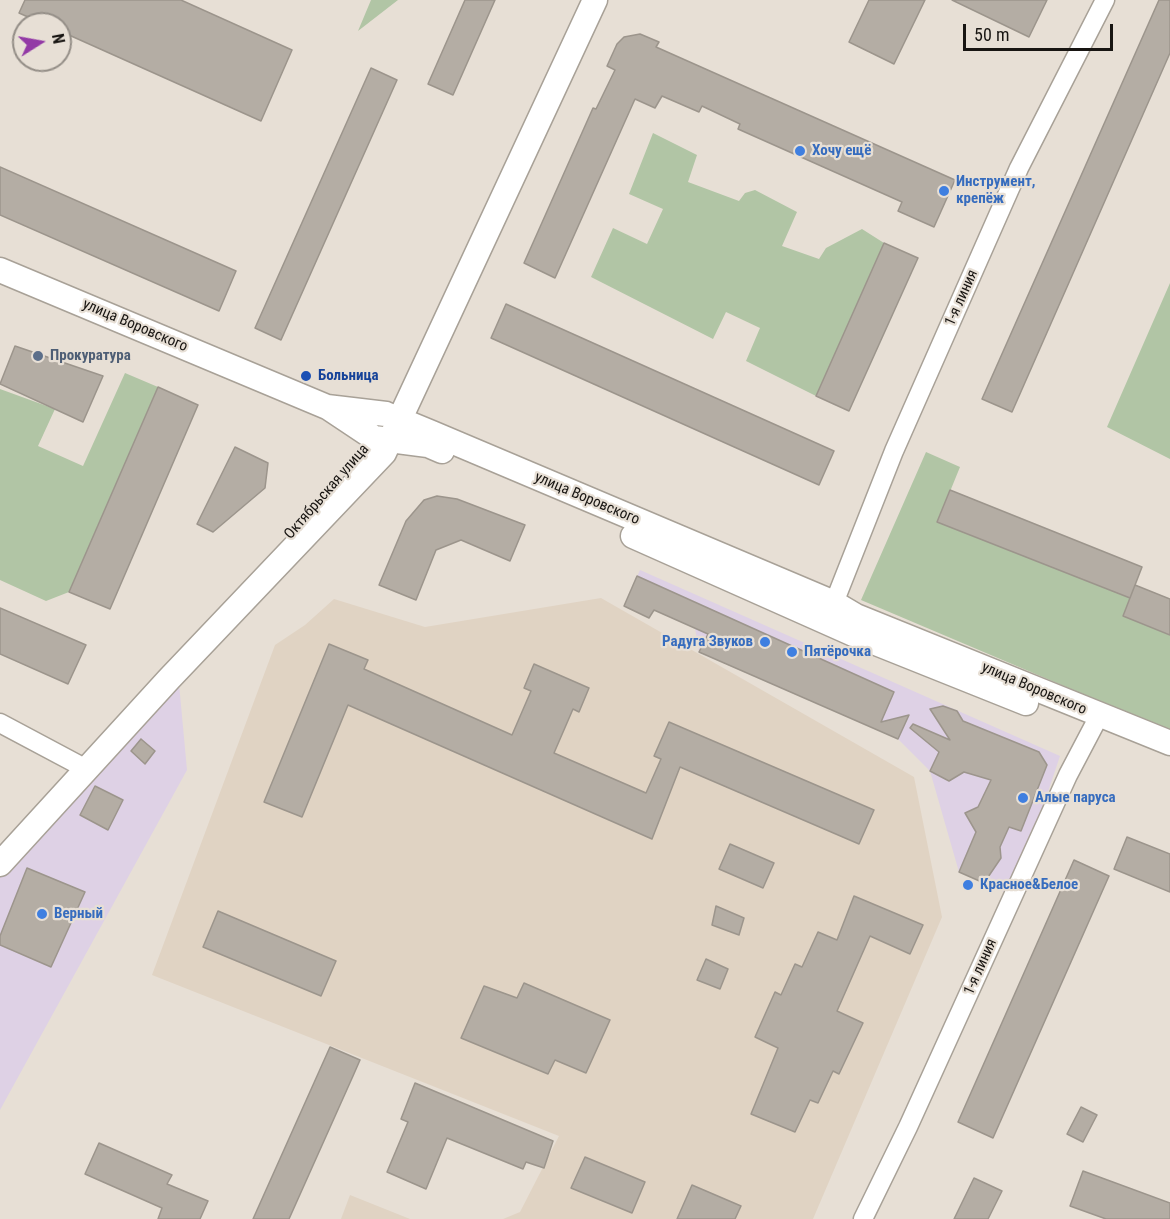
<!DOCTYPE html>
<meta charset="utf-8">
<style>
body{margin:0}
#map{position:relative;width:1170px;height:1219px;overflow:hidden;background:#e7dfd5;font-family:"Roboto Condensed",sans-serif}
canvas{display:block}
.north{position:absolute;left:12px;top:12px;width:60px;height:60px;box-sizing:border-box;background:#e7dfd5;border:2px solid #948e87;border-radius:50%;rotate:79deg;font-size:16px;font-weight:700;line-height:24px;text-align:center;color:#181512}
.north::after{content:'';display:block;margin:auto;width:21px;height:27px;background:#933aa6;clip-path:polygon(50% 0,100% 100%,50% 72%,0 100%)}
.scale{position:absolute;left:963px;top:24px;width:150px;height:27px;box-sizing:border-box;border:3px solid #181512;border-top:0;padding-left:8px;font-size:18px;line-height:21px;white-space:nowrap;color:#181512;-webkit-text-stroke:4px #e7dfd5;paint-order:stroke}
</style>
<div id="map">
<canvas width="1170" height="1219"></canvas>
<div class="north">N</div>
<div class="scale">50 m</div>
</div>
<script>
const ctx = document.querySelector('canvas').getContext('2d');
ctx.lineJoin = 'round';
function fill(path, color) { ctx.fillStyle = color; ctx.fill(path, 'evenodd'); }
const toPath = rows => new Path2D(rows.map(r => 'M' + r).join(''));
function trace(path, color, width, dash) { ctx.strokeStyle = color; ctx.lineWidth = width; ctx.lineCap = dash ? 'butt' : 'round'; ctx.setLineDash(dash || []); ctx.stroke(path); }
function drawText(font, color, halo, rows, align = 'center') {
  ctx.font = font + ' "Roboto Condensed",sans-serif'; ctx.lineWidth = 4.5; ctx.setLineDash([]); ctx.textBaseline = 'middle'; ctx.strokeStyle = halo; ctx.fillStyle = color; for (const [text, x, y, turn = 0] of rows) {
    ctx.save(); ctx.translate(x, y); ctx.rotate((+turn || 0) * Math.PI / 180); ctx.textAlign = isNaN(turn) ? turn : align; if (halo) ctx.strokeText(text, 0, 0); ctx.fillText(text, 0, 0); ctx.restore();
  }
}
const commercial = toPath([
 [640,570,1060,756,1013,896,959,872,930,771,898,739,699,652,695,628,654,610,649,618,624,606],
 [178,673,187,770,0,1110,0,871]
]);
const built = toPath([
 [601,598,914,777,942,917,813,1219,503,1219,520,1212,559,1136,152,975,275,645,305,625,334,599,425,627],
 [350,1195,410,1219,341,1219]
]);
const green = toPath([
 [371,0,398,0,358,31],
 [653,133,697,155,688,182,739,201,745,193,755,190,797,212,782,246,819,259,826,248,862,229,884,243,816,396,746,361,760,328,726,312,713,339,591,277,613,228,647,244,663,209,629,194],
 [1170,283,1170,459,1107,427],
 [125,373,158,387,69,592,46,601,0,580,0,389,55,409,38,446,83,466],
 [926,452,960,467,938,521,1130,598,1123,616,1170,635,1170,731,861,600]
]);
const building = toPath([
 [25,0,181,0,292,50,261,121,60,31,60,24,44,24,19,13,25,0],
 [465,0,495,0,453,95,428,84,465,0],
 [869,0,925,0,894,64,849,42,869,0],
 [952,0,1047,0,1029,37,952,0],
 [1159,0,1170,0,1170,53,1012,412,982,399,1159,0],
 [640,34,659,42,656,47,955,180,934,227,898,211,902,202,738,129,740,124,702,106,699,112,662,96,655,108,635,99,555,278,524,263,593,108,596,109,615,70,607,66,617,44,624,37,640,34],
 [371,68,397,80,281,340,255,328,371,68],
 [0,167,236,271,219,311,0,215,0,167],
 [884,243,918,258,849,411,816,396,884,243],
 [506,304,834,451,819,485,491,338,506,304],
 [15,346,103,376,83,422,0,384,15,346],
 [158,387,198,405,110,609,69,592,158,387],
 [235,447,268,463,265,488,213,532,197,524,235,447],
 [950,490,1142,567,1130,598,937,522,950,490],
 [437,496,457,499,525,525,510,561,461,540,436,550,416,600,379,585,406,521,424,500,437,496],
 [637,576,894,692,881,722,909,715,898,739,699,652,708,634,654,610,649,618,624,606,637,576],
 [1135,585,1170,599,1170,635,1123,616,1135,585],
 [0,608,86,645,68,684,0,654,0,608],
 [329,644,368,660,364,669,512,735,531,691,524,688,534,664,589,688,579,712,573,709,554,753,646,793,661,759,654,756,669,722,874,810,859,844,680,767,652,839,348,705,302,817,264,802,329,644],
 [943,706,957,711,963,721,1039,752,1047,765,1021,831,1009,827,1000,847,1001,858,984,883,959,872,976,832,965,813,978,807,991,780,964,772,949,781,930,771,939,752,910,728,913,724,950,740,930,709,943,706],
 [141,739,155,751,145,764,131,751,141,739],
 [95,786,123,800,108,830,80,815,95,786],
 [1127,837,1170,854,1170,892,1114,869,1127,837],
 [730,844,774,863,763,888,719,869,730,844],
 [1074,860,1109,876,993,1138,958,1122,1074,860],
 [27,868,85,892,51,967,0,945,0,936,27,868],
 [854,896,923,925,910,954,870,936,837,1011,863,1023,839,1074,833,1071,818,1103,810,1100,795,1132,751,1114,778,1048,755,1037,775,992,781,995,795,964,802,967,818,932,837,940,854,896],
 [716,906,744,918,739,935,712,925,716,906],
 [218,911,336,961,321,996,203,947,218,911],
 [706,959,728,969,720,989,697,980,706,959],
 [524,983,610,1020,586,1073,555,1060,548,1074,461,1038,484,986,517,998,524,983],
 [330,1047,360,1060,353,1076,289,1219,253,1219,330,1047],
 [415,1083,553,1141,544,1168,526,1162,523,1169,447,1138,426,1189,387,1172,408,1122,401,1119,415,1083],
 [1081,1107,1097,1115,1083,1142,1067,1134,1081,1107],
 [99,1143,172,1175,167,1184,208,1201,200,1219,158,1219,162,1208,85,1174,99,1143],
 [585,1157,645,1182,632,1213,571,1188,585,1157],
 [1083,1171,1170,1203,1170,1219,1106,1219,1070,1206,1083,1171],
 [974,1178,1002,1191,988,1219,954,1219,974,1178],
 [692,1185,741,1206,735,1219,677,1219,692,1185]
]);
const street = toPath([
 [834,603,894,451,1019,168,1105,0],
 [0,723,77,764],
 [863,1219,908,1127,1068,775,1099,716]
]);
const secondary = toPath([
 [0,270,327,407,386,414,432,433,834,603,856,616,1170,743],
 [329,408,374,438,428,445,442,451],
 [633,536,851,633,1026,703],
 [0,864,169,679,384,453,595,0]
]);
const markers = [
 [800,151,6,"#3f7fe0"],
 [944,191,6,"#3f7fe0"],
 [38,356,6,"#5c6f8a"],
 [306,376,6,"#1a4fb4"],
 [765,642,6,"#3f7fe0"],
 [792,652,6,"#3f7fe0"],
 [1023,798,6,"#3f7fe0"],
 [968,885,6,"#3f7fe0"],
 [42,914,6,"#3f7fe0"]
];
const shopNames = [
 ["Хочу ещё",812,151],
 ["Инструмент,",956,182],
 ["крепёж",956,199],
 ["Радуга Звуков",753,642,"right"],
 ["Пятёрочка",804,652],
 ["Алые паруса",1035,798],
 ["Красное&Белое",980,885],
 ["Верный",54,914]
];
const streetNames = [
 ["1-я линия",962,298,-66],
 ["улица Воровского",135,326,23],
 ["Октябрьская улица",327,492,-49],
 ["улица Воровского",587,499,23],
 ["улица Воровского",1034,689,23],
 ["1-я линия",981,967,-66]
];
const serviceNames = [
 ["Прокуратура",50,356]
];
const transitNames = [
 ["Больница",318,376]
];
fill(commercial, '#ded1e5');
fill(built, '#e0d3c3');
fill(green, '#b1c5a5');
fill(building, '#b4ada4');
trace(building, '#9c958c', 1.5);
trace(street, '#a8a197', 21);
trace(secondary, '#a8a197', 27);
trace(street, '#fff', 18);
trace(secondary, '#fff', 24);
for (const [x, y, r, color] of markers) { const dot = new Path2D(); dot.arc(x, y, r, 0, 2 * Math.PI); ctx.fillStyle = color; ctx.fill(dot); trace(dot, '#e7dfd5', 2); }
drawText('bold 15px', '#366cbe', '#e7dfd5', shopNames, 'left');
drawText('15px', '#181512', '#e7dfd5', streetNames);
drawText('bold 15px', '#4e5e75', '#e7dfd5', serviceNames, 'left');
drawText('bold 15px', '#164399', '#e7dfd5', transitNames, 'left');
</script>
